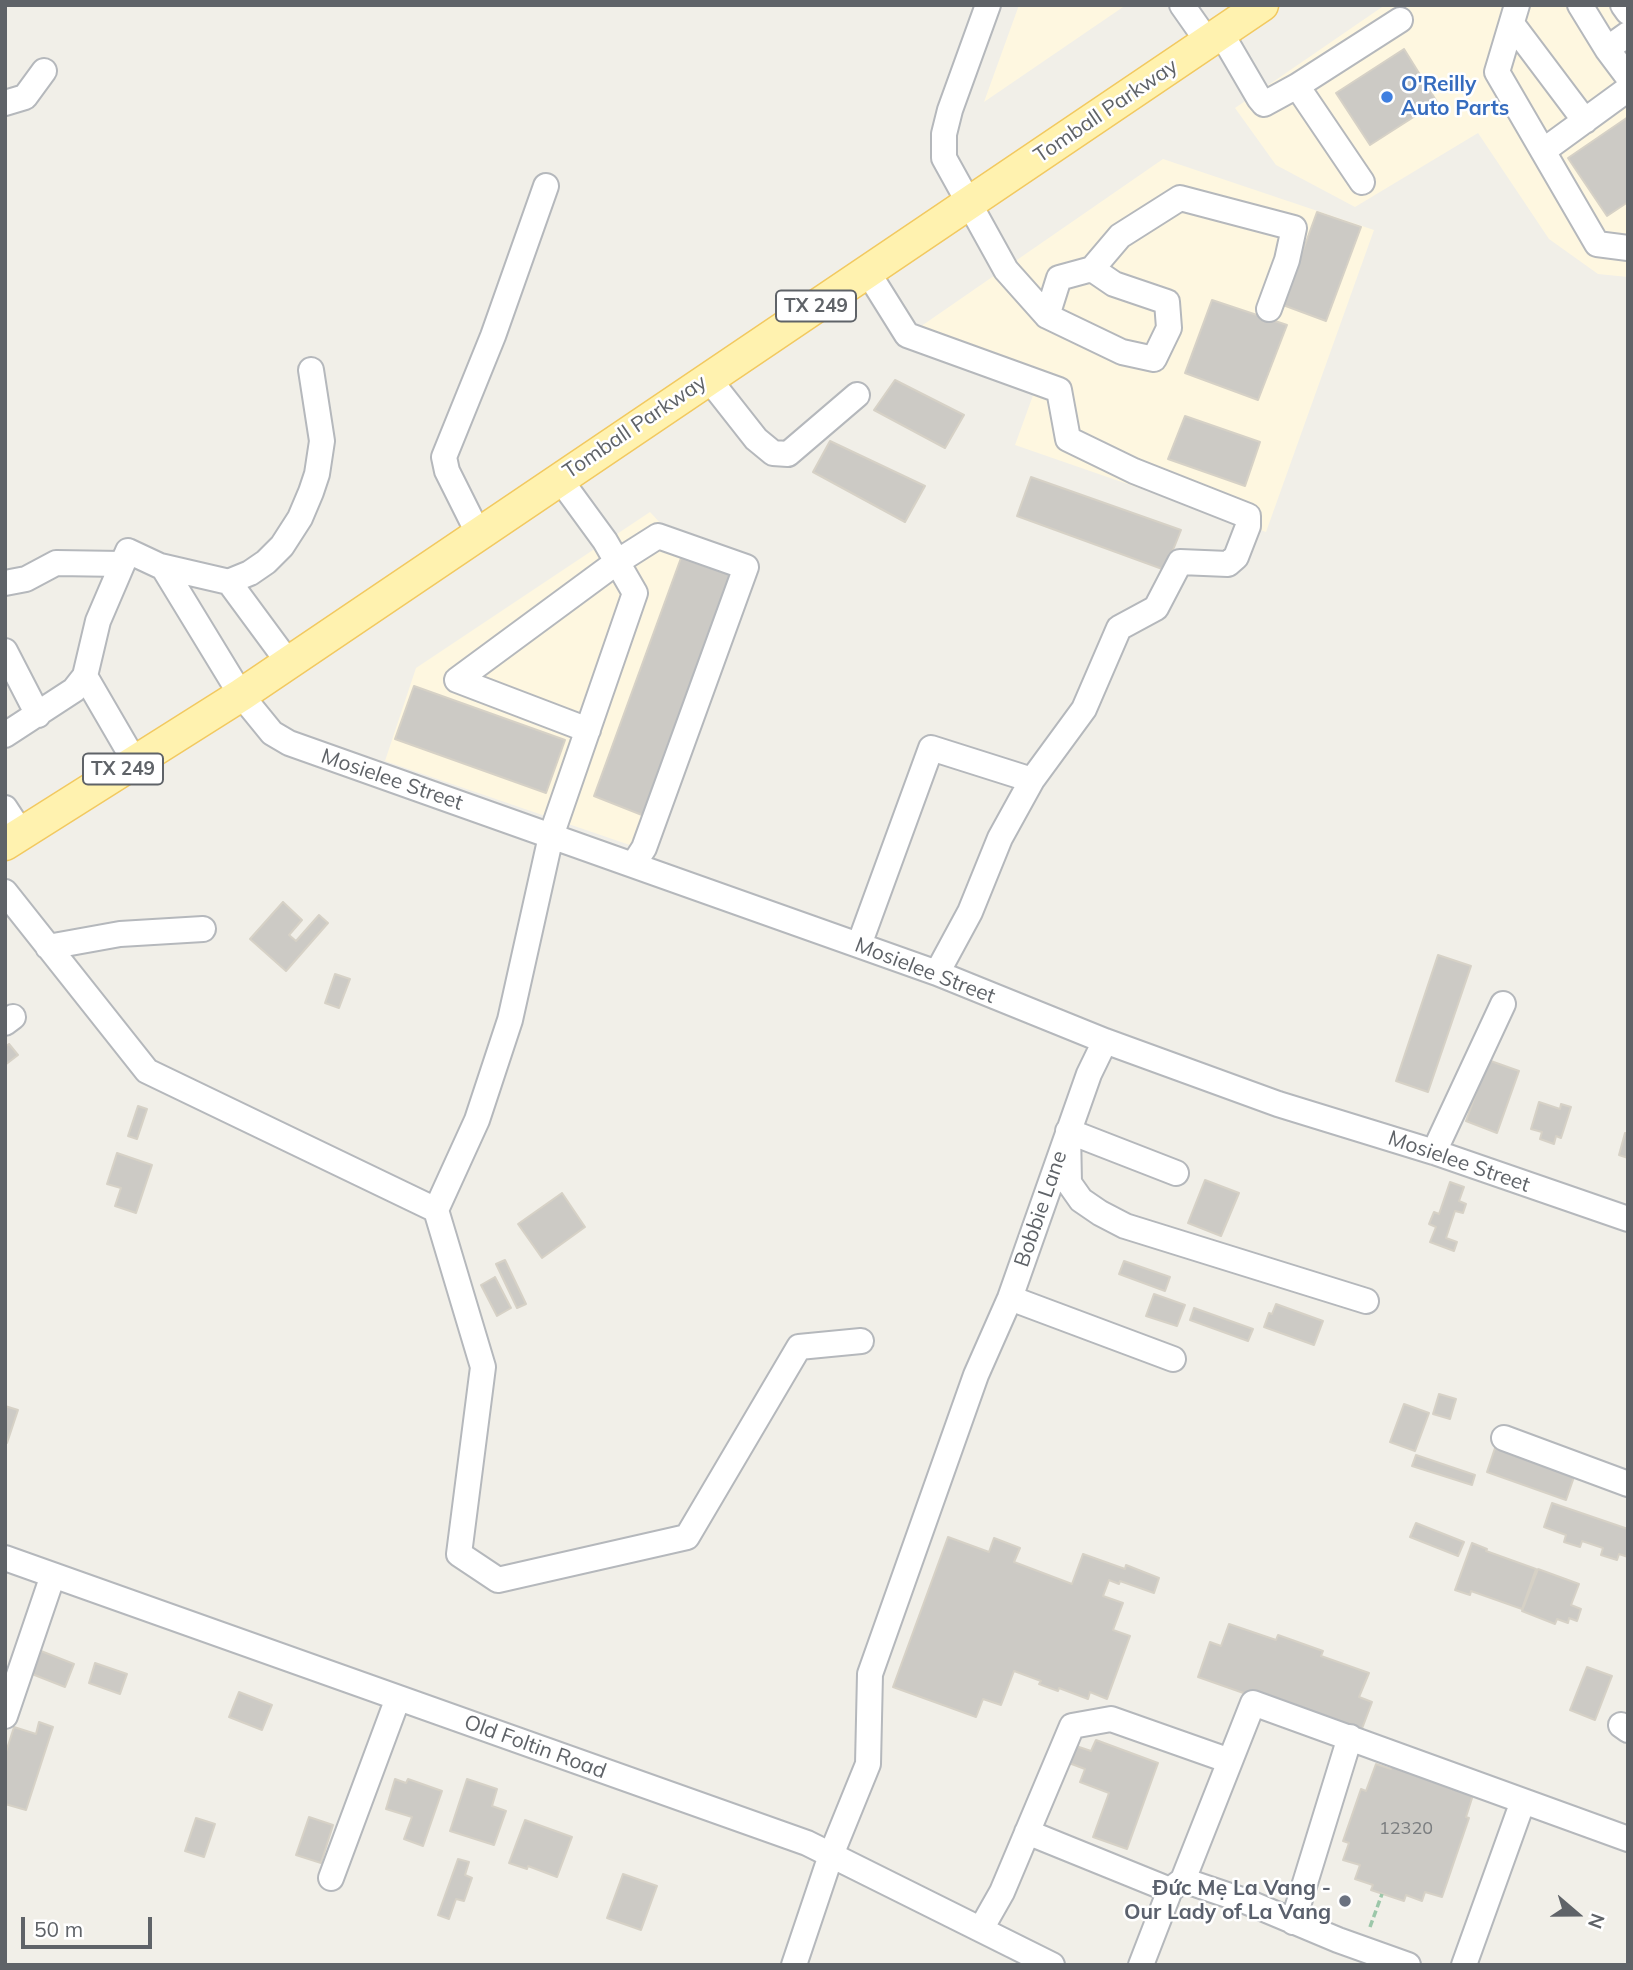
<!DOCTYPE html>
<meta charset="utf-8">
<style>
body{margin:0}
#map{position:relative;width:1633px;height:1970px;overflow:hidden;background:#f1efe8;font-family:Mulish,sans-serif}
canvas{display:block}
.frame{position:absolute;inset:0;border:7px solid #5f6368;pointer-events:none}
.north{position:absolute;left:1542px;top:1879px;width:70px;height:70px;-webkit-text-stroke:5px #fff;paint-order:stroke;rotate:110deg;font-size:19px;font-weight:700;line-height:28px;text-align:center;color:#5f6368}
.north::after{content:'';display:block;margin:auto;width:24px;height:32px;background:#5f6368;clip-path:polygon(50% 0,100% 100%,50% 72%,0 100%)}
.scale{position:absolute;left:21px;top:1917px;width:131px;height:32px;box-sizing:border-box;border:4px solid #5f6368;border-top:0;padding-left:9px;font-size:21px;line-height:24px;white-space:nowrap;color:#5f6368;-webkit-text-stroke:5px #fff;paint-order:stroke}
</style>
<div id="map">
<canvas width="1633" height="1970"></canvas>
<div class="frame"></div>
<div class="north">N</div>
<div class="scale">50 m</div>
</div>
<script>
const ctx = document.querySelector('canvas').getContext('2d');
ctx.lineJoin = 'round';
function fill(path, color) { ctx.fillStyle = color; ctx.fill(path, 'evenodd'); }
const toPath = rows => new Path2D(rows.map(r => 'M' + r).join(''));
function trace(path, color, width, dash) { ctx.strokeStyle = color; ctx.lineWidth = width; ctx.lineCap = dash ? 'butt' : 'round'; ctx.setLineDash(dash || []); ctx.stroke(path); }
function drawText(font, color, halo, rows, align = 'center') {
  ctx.font = font + ' Mulish,sans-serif'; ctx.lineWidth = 5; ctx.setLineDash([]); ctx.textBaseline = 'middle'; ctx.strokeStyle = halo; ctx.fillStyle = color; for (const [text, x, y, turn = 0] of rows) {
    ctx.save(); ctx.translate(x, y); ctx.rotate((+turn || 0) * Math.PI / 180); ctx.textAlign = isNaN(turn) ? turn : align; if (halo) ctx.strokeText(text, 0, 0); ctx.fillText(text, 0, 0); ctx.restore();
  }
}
const commercial = toPath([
 [1019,5,1126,5,984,102],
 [1385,5,1628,5,1628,277,1598,274,1549,239,1478,133,1355,207,1276,165,1235,108],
 [1163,159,1374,230,1266,532,1015,445,1040,376,917,329],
 [650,512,663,526,758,560,653,853,385,761,416,668]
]);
const building = toPath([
 [1404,49,1437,102,1370,145,1336,93,1404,49],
 [1628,117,1628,202,1607,216,1568,158,1628,117],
 [1317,212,1361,227,1326,321,1283,305,1317,212],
 [1212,300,1287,325,1258,400,1185,373,1212,300],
 [895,380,964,415,945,448,874,410,895,380],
 [1185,416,1260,442,1245,486,1168,459,1185,416],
 [830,441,925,486,905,522,813,472,830,441],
 [1031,477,1181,530,1165,570,1017,516,1031,477],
 [681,558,735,576,647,817,594,796,681,558],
 [414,686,565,740,546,793,395,739,414,686],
 [283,902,302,920,289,935,296,941,319,915,328,923,286,971,250,939,283,902],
 [1438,955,1471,966,1428,1092,1396,1081,1438,955],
 [335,974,350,979,339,1008,325,1003,335,974],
 [9,1044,18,1055,5,1065,5,1047,9,1044],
 [1488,1060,1519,1071,1497,1133,1466,1121,1488,1060],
 [1539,1102,1560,1109,1561,1104,1571,1107,1561,1138,1556,1136,1554,1144,1540,1139,1542,1132,1531,1129,1539,1102],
 [138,1106,147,1109,137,1139,128,1136,138,1106],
 [1625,1133,1628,1133,1628,1158,1619,1155,1625,1133],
 [117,1153,152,1165,136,1213,115,1206,121,1188,107,1184,117,1153],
 [1205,1180,1239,1193,1221,1236,1188,1223,1205,1180],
 [1450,1182,1464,1187,1459,1201,1466,1204,1463,1213,1455,1211,1446,1238,1457,1242,1454,1251,1430,1242,1436,1227,1429,1224,1434,1212,1439,1214,1450,1182],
 [562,1193,585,1227,542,1258,518,1224,562,1193],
 [505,1260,526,1304,517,1308,496,1264,505,1260],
 [1124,1261,1170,1277,1165,1291,1119,1274,1124,1261],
 [495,1277,511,1308,497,1316,481,1285,495,1277],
 [1154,1294,1185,1305,1177,1326,1146,1316,1154,1294],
 [1276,1304,1323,1321,1314,1345,1264,1327,1269,1313,1272,1314,1276,1304],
 [1194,1308,1253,1329,1248,1341,1190,1320,1194,1308],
 [1439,1394,1456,1399,1450,1419,1433,1414,1439,1394],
 [1404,1404,1429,1413,1415,1451,1390,1442,1404,1404],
 [5,1406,18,1410,7,1443,5,1442,5,1406],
 [1495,1448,1574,1477,1566,1500,1487,1472,1495,1448],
 [1416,1455,1475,1475,1472,1485,1412,1466,1416,1455],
 [1552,1503,1628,1529,1628,1557,1619,1554,1617,1560,1601,1555,1603,1548,1582,1541,1580,1547,1564,1542,1566,1535,1544,1527,1552,1503],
 [1416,1523,1464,1542,1458,1556,1410,1537,1416,1523],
 [948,1537,989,1552,994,1538,1020,1548,1014,1562,1072,1584,1083,1554,1125,1569,1126,1565,1159,1578,1154,1593,1120,1581,1119,1584,1109,1580,1103,1596,1123,1603,1113,1630,1130,1636,1107,1699,1090,1692,1088,1699,1059,1688,1058,1691,1039,1684,1041,1681,1014,1671,1001,1705,983,1699,976,1717,893,1687,948,1537],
 [1472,1543,1487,1549,1486,1551,1536,1569,1522,1609,1471,1591,1470,1595,1455,1590,1472,1543],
 [1538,1569,1579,1584,1571,1605,1581,1609,1577,1621,1569,1618,1568,1623,1557,1619,1555,1624,1522,1611,1538,1569],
 [1229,1624,1276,1640,1278,1635,1323,1651,1321,1656,1369,1673,1359,1697,1372,1702,1360,1734,1198,1677,1210,1642,1221,1646,1229,1624],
 [41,1651,74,1664,65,1687,32,1674,41,1651],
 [95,1663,127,1674,120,1694,89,1683,95,1663],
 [1587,1667,1612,1676,1595,1720,1570,1710,1587,1667],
 [239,1692,272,1705,262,1730,229,1717,239,1692],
 [39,1722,53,1727,26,1810,5,1804,5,1755,14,1727,36,1734,39,1722],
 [1096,1740,1158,1763,1127,1849,1093,1837,1109,1793,1080,1782,1085,1769,1069,1763,1076,1746,1091,1751,1096,1740],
 [1376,1764,1391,1769,1393,1764,1448,1783,1447,1787,1473,1795,1466,1817,1469,1818,1442,1897,1425,1892,1422,1901,1406,1895,1404,1901,1371,1890,1373,1885,1355,1879,1360,1865,1343,1860,1349,1843,1343,1841,1361,1789,1366,1791,1376,1764],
 [395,1779,406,1783,408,1779,442,1791,423,1846,404,1839,412,1817,386,1809,395,1779],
 [467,1779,497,1789,492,1806,506,1811,494,1845,450,1831,467,1779],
 [309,1817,333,1825,321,1863,296,1855,309,1817],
 [196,1818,215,1824,204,1857,185,1851,196,1818],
 [525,1820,572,1837,557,1877,528,1866,527,1869,509,1863,525,1820],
 [458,1859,469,1862,465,1875,472,1878,464,1901,456,1899,449,1919,438,1915,458,1859],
 [623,1874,657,1886,641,1930,607,1918,623,1874]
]);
const path = toPath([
 [1370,1927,1382,1894]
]);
const minor = toPath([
 [988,5,950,110,944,134,944,158,1006,270,1047,316,1122,352,1154,359,1169,328,1167,302,1114,284,1092,269,1120,236,1180,198,1294,228,1287,260,1269,309],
 [1182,5,1208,42],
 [1517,5,1497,72,1597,244,1628,248],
 [1580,5,1607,49,1628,34],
 [1623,5,1628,12],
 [1512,24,1585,121],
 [1221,33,1259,98,1264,104,1297,86,1400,20],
 [1607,49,1628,77],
 [1297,86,1362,182],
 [5,103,25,97,44,71],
 [1543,151,1628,89],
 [867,271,907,335,1059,390,1068,439,1134,471,1248,516,1248,526,1236,557,1228,564,1180,562,1156,608,1119,628,1084,709,1032,780,1000,838,970,912,937,973],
 [1047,316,1059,278,1092,269],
 [708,378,756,439,773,453,788,454,857,395],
 [478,533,447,471,444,457,493,336,546,186],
 [163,567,241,695,272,733,289,743,937,973,1105,1041,1278,1104,1434,1152,1628,1219],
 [228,582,250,573,266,562,282,546,300,518,311,492,317,474,322,441,311,370],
 [5,583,26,579,56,563,122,564],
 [5,651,38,715],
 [85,676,135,762],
 [588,730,457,680,617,562,658,536,746,567,644,848,633,865],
 [5,735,74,690,85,676,98,621,128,551,160,566,229,582,288,662],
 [5,808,22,834],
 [5,892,147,1071,436,1210,483,1367,459,1554,498,1580,687,1537,799,1347,861,1341],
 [859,945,931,748,1032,780],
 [48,947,120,934,203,929],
 [5,1023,13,1017],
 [1434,1152,1503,1004],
 [1176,1173,1068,1131,1069,1183,1081,1200,1100,1213,1125,1226,1366,1301],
 [436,1210,477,1120,510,1020,551,836,635,593,605,541,559,478],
 [1010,1298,1173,1359],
 [1504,1438,1628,1484],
 [5,1558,807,1843,1052,1965],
 [5,1716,53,1575],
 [1621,1725,1628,1730],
 [1027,1832,1170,1890],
 [331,1878,398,1698],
 [1183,1880,1253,1703,1628,1839],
 [1293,1922,1350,1737],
 [981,1929,1002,1892,1072,1726,1111,1719,1230,1761],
 [794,1965,831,1855,868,1764,870,1674,976,1375,1010,1298,1089,1074,1105,1041],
 [1141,1965,1170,1890,1183,1880,1245,1901,1338,1940,1408,1965],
 [1464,1965,1523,1801]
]);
const major = toPath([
 [5,844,241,695,1262,5]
]);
const markers = [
 [1387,97,7,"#3f7fe0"],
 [1345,1901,7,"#6b7280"]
];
const numberNames = [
 ["12320",1406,1829]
];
const shields = [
 [816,306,80],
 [123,769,80]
];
const shieldNames = [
 ["TX 249",816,306],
 ["TX 249",123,769]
];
const shopNames = [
 ["O'Reilly",1401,85],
 ["Auto Parts",1401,109]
];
const streetNames = [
 ["Tomball Parkway",1106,111,-34],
 ["Tomball Parkway",635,427,-34],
 ["Mosielee Street",392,780,19],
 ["Mosielee Street",925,971,21],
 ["Mosielee Street",1459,1162,19],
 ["Bobbie Lane",1041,1209,-71],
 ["Old Foltin Road",535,1747,20]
];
const worshipNames = [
 ["Đức Mẹ La Vang -",1331,1889],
 ["Our Lady of La Vang",1331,1913]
];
fill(commercial, '#fef7e0');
fill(building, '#cccac5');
trace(building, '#d6d1c6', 2);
trace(minor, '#b5b8bc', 28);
trace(major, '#f2c960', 35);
trace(path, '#9cc7a9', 3.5, [7, 3.5]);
trace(minor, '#fff', 24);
trace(major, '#fff2af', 32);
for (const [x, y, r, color] of markers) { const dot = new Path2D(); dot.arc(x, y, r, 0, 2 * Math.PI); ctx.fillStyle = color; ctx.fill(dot); trace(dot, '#fff', 2.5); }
drawText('18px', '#7a7d7f', null, numberNames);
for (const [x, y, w] of shields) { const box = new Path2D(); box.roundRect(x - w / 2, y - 15.5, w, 31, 5); ctx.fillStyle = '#fff'; ctx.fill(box); trace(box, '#5f6368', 2); }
drawText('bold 19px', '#5f6368', null, shieldNames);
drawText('bold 21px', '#366cbe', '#fff', shopNames, 'left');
drawText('21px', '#5f6368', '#fff', streetNames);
drawText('bold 21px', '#5b616d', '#fff', worshipNames, 'right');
</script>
